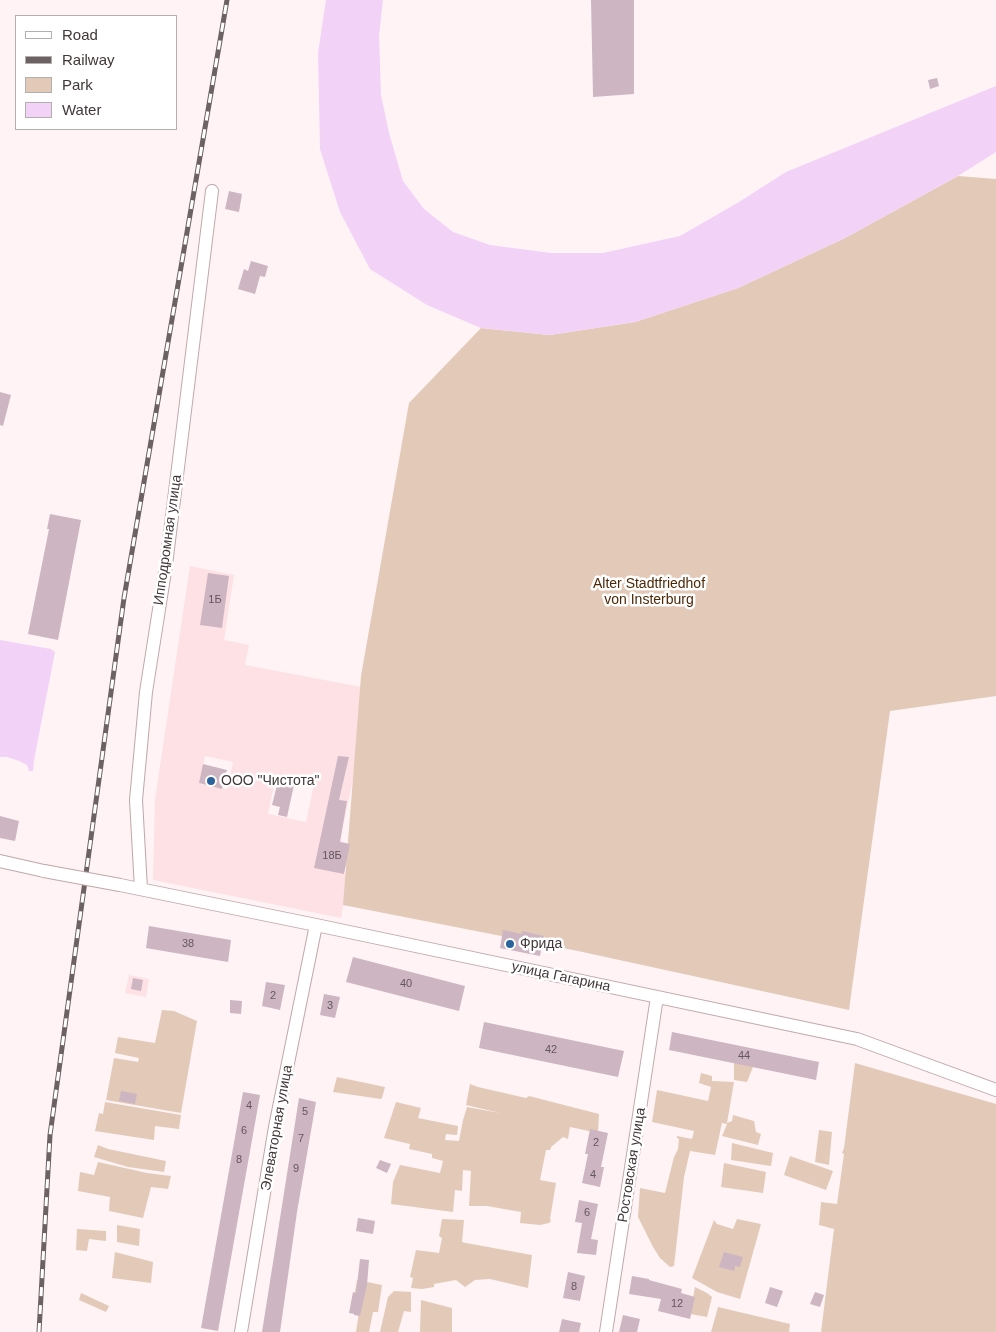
<!DOCTYPE html>
<meta charset="utf-8">
<style>
body{margin:0}
#map{position:relative;width:996px;height:1332px;overflow:hidden;background:#fff3f5;font-family:Arial,sans-serif}
canvas{display:block}
.legend{position:absolute;left:15px;top:15px;width:162px;height:115px;box-sizing:border-box;background:#fff;border:1px solid #b3afaf;margin:0;padding:6px 9px;list-style:none;font-size:15px;color:#413738}
.legend li{display:flex;align-items:center;gap:10px;height:25px}
.legend b{width:25px;border:1px solid #b3afaf}
</style>
<div id="map">
<canvas width="996" height="1332"></canvas>
<ul class="legend">
<li><b style="height:6px;background:#fff"></b>Road</li>
<li><b style="height:6px;background:#6c6163"></b>Railway</li>
<li><b style="height:14px;background:#e3cab8"></b>Park</li>
<li><b style="height:14px;background:#f2d3f7"></b>Water</li>
</ul>
</div>
<script>
const ctx = document.querySelector('canvas').getContext('2d');
ctx.lineJoin = 'round';
function fill(path, color) { ctx.fillStyle = color; ctx.fill(path, 'evenodd'); }
const toPath = rows => new Path2D(rows.map(r => 'M' + r).join(''));
function trace(path, color, width, dash) { ctx.strokeStyle = color; ctx.lineWidth = width; ctx.lineCap = dash ? 'butt' : 'round'; ctx.setLineDash(dash || []); ctx.stroke(path); }
function drawText(font, color, halo, rows, align = 'center') {
  ctx.font = font + ' Arial,sans-serif'; ctx.lineWidth = 5; ctx.setLineDash([]); ctx.textBaseline = 'middle'; ctx.strokeStyle = halo; ctx.fillStyle = color; for (const [text, x, y, turn = 0] of rows) {
    ctx.save(); ctx.translate(x, y); ctx.rotate((+turn || 0) * Math.PI / 180); ctx.textAlign = isNaN(turn) ? turn : align; if (halo) ctx.strokeText(text, 0, 0); ctx.fillText(text, 0, 0); ctx.restore();
  }
}
const built = toPath([
 [190,566,234,575,224,640,249,645,245,665,372,689,340,841,350,844,344,874,349,875,341,918,153,880,155,799],
 [205,756,233,762,227,789,200,784],
 [276,776,314,784,306,822,268,814],
 [129,975,149,979,146,997,125,993]
]);
const green = toPath([
 [958,176,996,179,996,696,890,711,849,1010,578,951,343,905,361,676,409,403,481,328,550,335,635,322,738,288,845,238],
 [162,1010,174,1011,197,1021,181,1113,106,1100,114,1058,138,1062,139,1058,115,1053,118,1037,155,1043],
 [734,1057,755,1062,747,1082,734,1080],
 [855,1063,996,1104,996,1332,821,1332,834,1229,819,1225,821,1202,837,1204,844,1154,842,1153,844,1148],
 [701,1073,712,1076,712,1081,734,1082,727,1123,732,1121,733,1115,754,1121,756,1132,761,1134,758,1145,722,1136,727,1124,722,1123,715,1155,690,1151,684,1177,674,1266,670,1267,660,1258,653,1247,638,1217,640,1188,665,1193,674,1157,678,1149,679,1139,677,1138,677,1136,692,1139,694,1131,652,1122,657,1090,708,1101,711,1087,699,1083],
 [337,1077,385,1087,382,1098,381,1099,333,1092],
 [470,1084,478,1087,526,1098,529,1096,599,1114,598,1133,570,1127,568,1139,563,1137,551,1147,550,1150,546,1150,540,1180,556,1183,550,1219,551,1221,549,1223,540,1225,520,1223,521,1212,487,1206,469,1206,471,1171,463,1170,462,1191,455,1190,453,1212,391,1204,393,1182,400,1165,440,1173,443,1161,432,1158,432,1154,409,1149,410,1144,384,1138,396,1102,421,1108,418,1118,458,1126,457,1135,446,1134,445,1140,459,1141,463,1120,467,1107,500,1113,466,1105],
 [105,1102,181,1115,179,1129,155,1126,154,1140,95,1131,99,1113,103,1114],
 [819,1130,832,1132,829,1165,815,1162],
 [732,1143,773,1153,771,1166,731,1160],
 [98,1145,108,1149,166,1161,164,1172,128,1167,94,1157],
 [790,1156,833,1171,826,1190,784,1175],
 [98,1162,147,1173,171,1176,168,1189,151,1187,143,1218,109,1211,110,1197,78,1191,80,1172,94,1175],
 [724,1163,766,1172,763,1193,721,1187],
 [442,1219,464,1220,462,1242,466,1243,532,1255,528,1288,490,1279,475,1280,465,1287,456,1280,434,1284,434,1287,422,1289,411,1288,413,1278,410,1277,416,1250,439,1253,442,1238,439,1236],
 [737,1219,761,1224,740,1299,717,1292,692,1278,714,1220,717,1224,733,1229],
 [117,1225,140,1229,139,1246,117,1242],
 [77,1229,106,1231,106,1241,89,1239,87,1251,76,1250],
 [115,1252,153,1262,151,1283,112,1278],
 [357,1280,382,1285,378,1312,373,1312,369,1332,356,1332,359,1312,352,1309],
 [695,1287,707,1293,712,1297,707,1317,690,1314],
 [394,1291,411,1292,411,1312,404,1311,398,1332,380,1332,388,1297],
 [81,1293,109,1306,106,1312,79,1300],
 [421,1300,452,1308,452,1332,420,1332],
 [718,1307,790,1324,789,1332,711,1332]
]);
const water = toPath([
 [326,0,383,0,379,36,381,95,389,133,403,181,424,209,453,232,490,245,551,253,603,253,680,236,739,202,786,172,996,86,996,152,958,176,845,238,738,288,635,322,550,335,481,328,427,305,370,269,340,212,320,149,318,53],
 [0,640,51,649,55,652,34,760,33,771,29,771,27,765,19,761,7,757,1,757,0,756]
]);
const building = toPath([
 [591,0,634,0,634,94,593,97],
 [937,78,939,86,930,89,928,80],
 [229,191,242,194,239,212,225,209],
 [251,261,268,266,265,277,260,276,255,294,238,289,244,269,248,271],
 [0,392,11,395,3,426,0,425],
 [50,514,81,520,58,640,28,634,49,529,47,529],
 [208,573,229,576,222,628,200,625],
 [338,756,349,757,339,800,347,801,340,842,350,844,344,874,314,868],
 [203,764,227,770,222,789,199,783],
 [278,781,294,785,287,817,278,815,280,807,272,805],
 [0,816,19,821,15,841,0,838],
 [149,926,231,940,228,962,146,948],
 [503,930,522,934,522,931,544,936,540,956,500,948],
 [353,957,465,986,459,1011,346,982],
 [133,978,143,980,141,991,131,989],
 [266,982,285,985,280,1010,262,1006],
 [324,994,340,997,335,1018,320,1015],
 [230,1000,242,1001,241,1014,230,1013],
 [484,1022,624,1051,618,1077,479,1048],
 [672,1032,819,1062,816,1080,669,1050],
 [121,1091,137,1094,135,1104,119,1101],
 [243,1092,260,1095,218,1331,201,1328],
 [299,1098,316,1102,297,1212,280,1332,262,1332],
 [590,1129,608,1133,601,1167,604,1167,600,1187,582,1183,588,1154,585,1154],
 [380,1160,391,1164,387,1173,376,1168],
 [579,1200,598,1204,591,1239,598,1240,596,1255,577,1253,582,1223,575,1222],
 [358,1218,375,1221,373,1234,356,1231],
 [724,1252,743,1257,740,1267,735,1266,734,1271,719,1267],
 [360,1259,369,1260,367,1285,360,1316,354,1315,354,1314,349,1313,353,1292,356,1293],
 [568,1272,585,1276,580,1301,563,1298],
 [632,1276,649,1279,649,1280,682,1289,681,1293,695,1297,690,1319,658,1311,661,1299,629,1294],
 [770,1287,783,1291,777,1307,765,1303],
 [815,1292,824,1295,820,1307,810,1304],
 [623,1315,640,1319,637,1332,619,1332],
 [562,1319,581,1323,579,1332,559,1332]
]);
const minor = toPath([
 [0,861,44,871],
 [120,885,316,925,857,1039,996,1090],
 [141,889,136,800,146,692,166,565,212,191],
 [241,1332,275,1127,316,925],
 [606,1332,657,997]
]);
const rail = toPath([
 [39,1332,50,1135,124,598,227,0]
]);
const minorBridge = toPath([
 [44,871,120,885]
]);
const markers = [
 [211,781,5,"#2b639b"],
 [510,944,5,"#2b639b"]
];
const numberNames = [
 ["1Б",215,600],
 ["18Б",332,856],
 ["38",188,944],
 ["40",406,984],
 ["2",273,996],
 ["3",330,1006],
 ["42",551,1050],
 ["44",744,1056],
 ["4",249,1106],
 ["5",305,1112],
 ["6",244,1131],
 ["7",301,1139],
 ["2",596,1143],
 ["8",239,1160],
 ["9",296,1169],
 ["4",593,1175],
 ["6",587,1213],
 ["8",574,1287],
 ["12",677,1304]
];
const streetNames = [
 ["Ипподромная улица",168,540,-82],
 ["улица Гагарина",561,977,12],
 ["Элеваторная улица",277,1128,-80],
 ["Ростовская улица",632,1165,-81]
];
const parkNames = [
 ["Alter Stadtfriedhof",649,584],
 ["von Insterburg",649,600]
];
const poiNames = [
 ["ООО \"Чистота\"",221,781],
 ["Фрида",520,944]
];
fill(built, '#fee1e5');
fill(green, '#e3cab8');
fill(water, '#f2d3f7');
fill(building, '#cdb6c2');
trace(minor, '#c1a7aa', 14);
trace(minor, '#fff', 12);
trace(rail, '#6c6163', 5);
trace(rail, '#fff', 3, [9]);
trace(minorBridge, '#c1a7aa', 14, []);
trace(minorBridge, '#fff', 12);
for (const [x, y, r, color] of markers) { const dot = new Path2D(); dot.arc(x, y, r, 0, 2 * Math.PI); ctx.fillStyle = color; ctx.fill(dot); trace(dot, '#fff', 2); }
drawText('11px', '#64575a', null, numberNames);
drawText('14px', '#413738', '#fff', streetNames);
drawText('14px', '#4d2706', '#fff', parkNames);
drawText('14px', '#413738', '#fff', poiNames, 'left');
</script>
